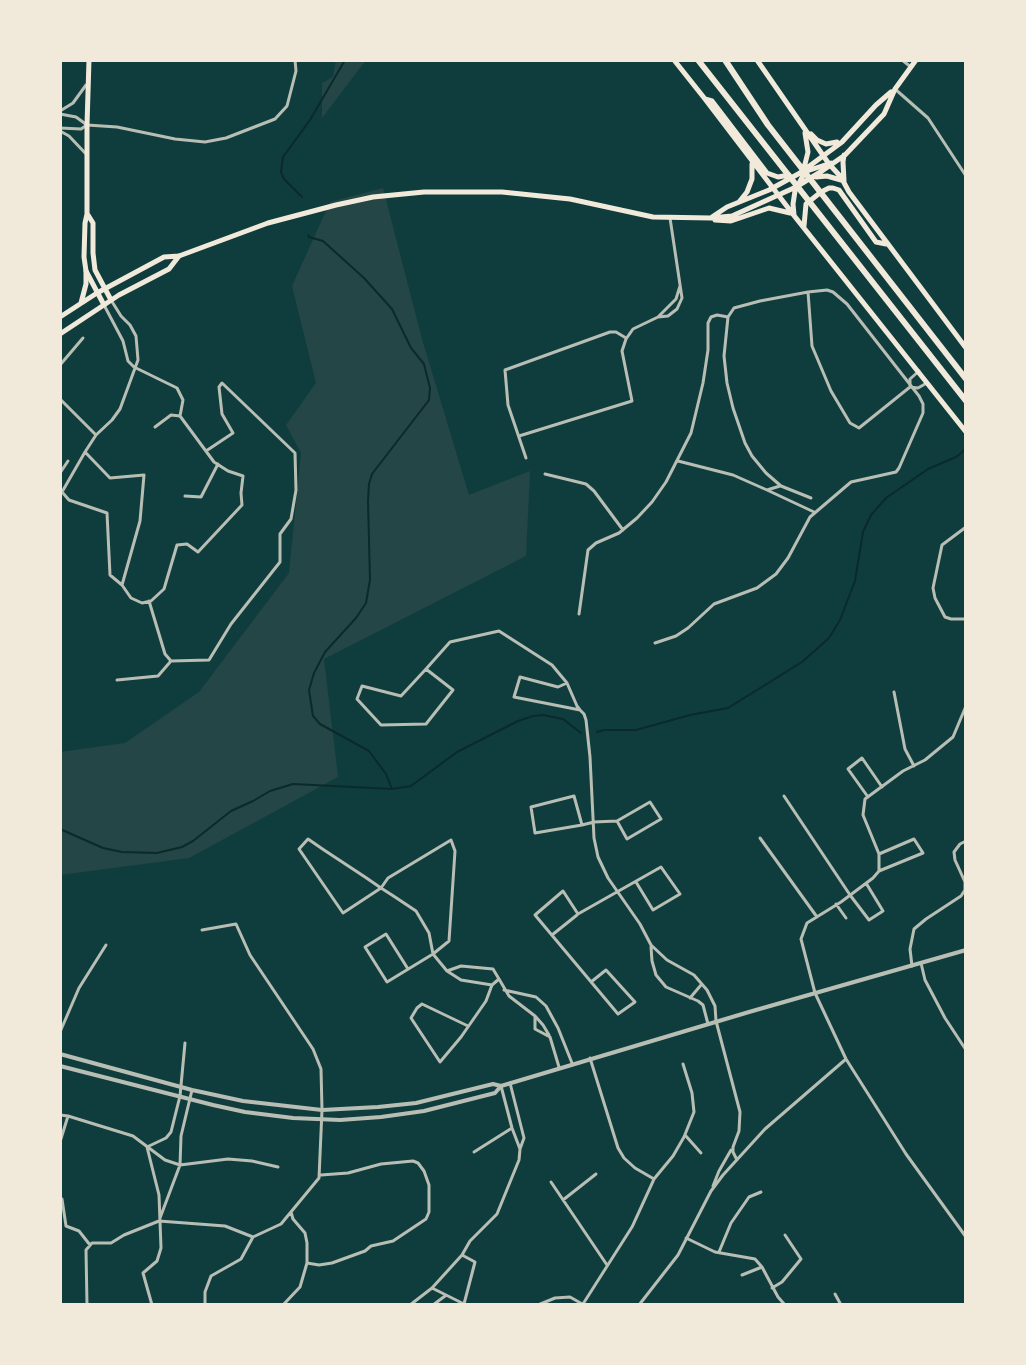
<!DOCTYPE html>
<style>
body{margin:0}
#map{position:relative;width:1026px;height:1365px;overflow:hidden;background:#0f3d3e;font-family:Barlow,sans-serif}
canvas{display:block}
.frame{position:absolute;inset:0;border:62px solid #f1e9da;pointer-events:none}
</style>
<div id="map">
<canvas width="1026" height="1365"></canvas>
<div class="frame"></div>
</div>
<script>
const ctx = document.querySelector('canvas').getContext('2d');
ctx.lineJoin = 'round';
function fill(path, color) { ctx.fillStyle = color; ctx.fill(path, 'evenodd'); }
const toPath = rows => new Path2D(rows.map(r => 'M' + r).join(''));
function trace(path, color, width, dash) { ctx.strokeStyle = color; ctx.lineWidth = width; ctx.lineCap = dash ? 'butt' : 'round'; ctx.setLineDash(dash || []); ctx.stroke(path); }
const green = toPath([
 [336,60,366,60,322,118,322,83,333,77],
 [383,188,422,339,469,495,530,471,526,556,324,659,338,777,189,858,60,875,60,752,125,743,199,692,289,573,301,453,286,425,316,383,292,286,330,202]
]);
const stream = toPath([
 [302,197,284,179,281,172,283,157,310,120,345,60],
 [308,235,309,237,323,241,364,278,392,309,411,348,424,364,430,388,429,400,372,474,369,484,368,501,370,580,366,603,356,618,325,652,314,673,309,690,313,716,320,724,369,751,386,774,392,789],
 [597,732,604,730,636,730,690,715,728,708,802,662,829,638,840,620,855,581,863,532,871,515,886,498,928,469,956,457,966,449],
 [60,829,103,848,122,852,157,853,182,847,193,841,231,811,253,801,270,791,293,784,392,789,411,786,457,752,518,721,533,716,543,715,563,719,581,733]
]);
const minor = toPath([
 [902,60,911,67],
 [895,89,928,118,966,176],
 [60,111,73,103,86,85],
 [60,114,76,117,87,125],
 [60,128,81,129,87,125,117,127,175,139,205,142,226,138,275,119,287,106,296,71,295,60],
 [60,131,69,136,87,155],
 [808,292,812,346,831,391,850,423,859,428,910,387,910,379,919,371],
 [658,317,668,316,677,309,682,298,670,218],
 [728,317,724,356,727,383,733,408,745,443,752,456,766,473,781,486,811,498],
 [60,365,83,338],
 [910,387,918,388,925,384],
 [60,399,96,435],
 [155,427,171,415,180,416],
 [519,436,632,401,622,351,626,339,633,329,658,317,676,299,680,286],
 [85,452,96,435,112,420,120,409,138,360,136,336,130,325,121,316,111,300],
 [526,458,508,405,505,370,610,332,616,332,626,338],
 [678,461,733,475,767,490,780,486],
 [60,473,68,461],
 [545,474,586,484,594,491,623,530],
 [60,490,62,492,85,452,110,478,144,475,140,521,122,585],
 [767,490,814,512],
 [60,493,62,492,69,500,107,513,110,575,122,585,131,598,142,603,151,601,164,589,177,545,187,544,198,552,242,505,241,493,243,476,228,471,214,462,180,416,183,400,177,388,134,367,128,361,123,341,104,305],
 [185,496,201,497,218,464],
 [966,527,942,545,933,588,935,598,945,617,951,619,966,619],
 [149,601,165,654,171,661],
 [579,614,588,550,596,543,619,533,637,518,652,502,666,482,691,433,703,383,708,350,708,323,711,317,717,315,728,317],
 [655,643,676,636,688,628,714,604,757,588,776,574,788,558,810,517,851,482,896,472,899,468,923,413,923,404,919,396,847,304,833,292,827,290,808,292,760,301,734,308,728,317],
 [426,669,453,690,426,724,381,725,357,699,362,686,401,696,426,669,450,642,499,631,552,665,567,683],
 [117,680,158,676,171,661,209,660,231,624,280,562,280,534,291,519,296,490,295,453,222,383,219,387,222,414,233,433,206,451],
 [894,692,905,749,914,766],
 [966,706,953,737,925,760,903,771,865,799,863,815,879,854,879,871,873,878,841,902,807,923,801,939,815,993,846,1059,906,1154,966,1237],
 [580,710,514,697,520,677,558,687,567,683,577,706,580,710,584,714,586,720,590,757,594,838,598,857,608,878,640,924,651,945,667,960,694,975,707,990,715,1006,716,1021,740,1112,739,1131,733,1147,733,1152,737,1160],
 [784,796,850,895,869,920,883,911,866,883],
 [868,797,848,769,862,758,882,787],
 [582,825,574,796,531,807,535,833,582,825,594,822,617,821,650,802,661,819,627,839,617,821],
 [760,838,817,917],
 [879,854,914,839,923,853,879,871],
 [381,888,388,878,451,840,455,851,449,941,433,954,429,933,416,911,395,897,381,888,365,877,324,850,308,839,299,849,343,913,381,888],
 [836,904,846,918],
 [202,930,236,924,250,955,313,1049,321,1069,322,1110,319,1178,281,1224,253,1237,241,1259,211,1276,205,1292,205,1305],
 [552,935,577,915],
 [651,947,652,961,656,975,666,987,698,1001,703,1005,708,1024],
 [921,963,925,980,945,1018,966,1050],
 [912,966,910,949,914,929,926,919,961,896,965,890,965,882,955,860,954,852,960,844,966,841],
 [408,969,386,934,365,947,387,982,433,954,447,971,461,980,492,985],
 [447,971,461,966,493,969,499,979],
 [591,982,606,970,635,1002,618,1014,535,915,563,891,578,914,661,867,680,894,653,910,636,882],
 [504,990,536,997,546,1006,558,1028,572,1063],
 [690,998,701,985],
 [535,1016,543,1025,549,1035],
 [468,1026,422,1004,417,1008,411,1018,440,1062,461,1037,486,1001,492,985,499,979,509,996,535,1016,535,1029,550,1037,559,1067],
 [60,1032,79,988,106,945],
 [590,1058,618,1148,624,1158,635,1168,654,1179],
 [501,1086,512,1128,520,1149,524,1138,510,1083],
 [60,1115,68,1116,60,1142],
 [68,1116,133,1136,165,1160,180,1165,228,1159,252,1161,278,1167],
 [685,1135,701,1153],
 [474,1152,512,1128],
 [551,1182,607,1265],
 [713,1186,719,1171,731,1150],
 [62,1199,66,1226,79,1231,90,1245],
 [563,1200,596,1174],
 [160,1218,180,1165,181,1136,192,1090],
 [686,1238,715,1252,755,1259,762,1267,778,1297,785,1305],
 [719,1252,731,1223,749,1197,761,1192],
 [462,1255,470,1241,497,1214,519,1160,520,1149],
 [307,1263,319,1265,332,1263,365,1251,371,1246,393,1241,426,1219,429,1212,429,1185,424,1171,418,1163,413,1161,381,1164,348,1173,321,1175],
 [742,1275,762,1267],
 [772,1288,782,1282,801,1259,785,1235],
 [835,1294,841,1305],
 [583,1304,632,1227,654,1179,673,1156,684,1137,694,1112,692,1093,683,1064],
 [87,1305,86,1250,92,1243,111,1243,124,1235,159,1221,225,1226,253,1237],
 [152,1305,143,1273,157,1261,161,1248,159,1195,147,1147,166,1138,171,1132,180,1096,185,1043],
 [283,1305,300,1287,307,1263,307,1243,305,1233,293,1219,291,1212],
 [410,1305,432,1288,462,1255,475,1262,464,1304,432,1288],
 [433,1305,445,1296],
 [538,1305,555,1298,570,1297,584,1305],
 [639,1305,678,1255,711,1191,723,1175,765,1129,846,1059]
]);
const tertiary = toPath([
 [60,1054,192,1090,243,1101,322,1110,378,1107,416,1103,493,1084,501,1086,749,1012,966,950],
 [60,1066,213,1105,245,1112,293,1118,340,1120,381,1117,424,1111,495,1093,501,1086]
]);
const secondary = toPath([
 [89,60,87,125,87,214,85,223,84,257,86,271,104,305],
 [88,215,93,223,93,253,95,270,111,300]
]);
const primary = toPath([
 [674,60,705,99,712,101,767,173,778,177,789,175],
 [757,60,829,164,841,177,849,192,966,348],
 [705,99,792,213,966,432],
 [811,134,817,140,826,144,837,142],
 [802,170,805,164,808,152,805,133],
 [807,171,831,163],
 [816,177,827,176,841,180],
 [844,181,843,162,844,155],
 [739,202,747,192,752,179,752,164],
 [794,215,793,204,795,191,805,172],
 [712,217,727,207,769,190,800,173,842,142,876,105,891,92],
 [715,220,731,221,769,208,790,213],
 [804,226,806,204,821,192,829,188,833,188,839,190,876,242,886,244],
 [81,303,86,284,86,271],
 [60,317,97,293,164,257,179,256,268,223,336,205,373,197,424,192,502,192,570,199,653,217,711,218,732,216,796,187,822,171,845,155,884,114,895,89,916,60],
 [60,334,119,295,169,269,179,256]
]);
const motorway = toPath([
 [698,60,966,401],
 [725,60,768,125,966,379]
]);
fill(green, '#244646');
trace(stream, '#0a2a2b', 2);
trace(minor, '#b8beb3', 3);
trace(tertiary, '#b8beb3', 4);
trace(secondary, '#f1e9da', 5);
trace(primary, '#f1e9da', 5);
trace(motorway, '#f1e9da', 6);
</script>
